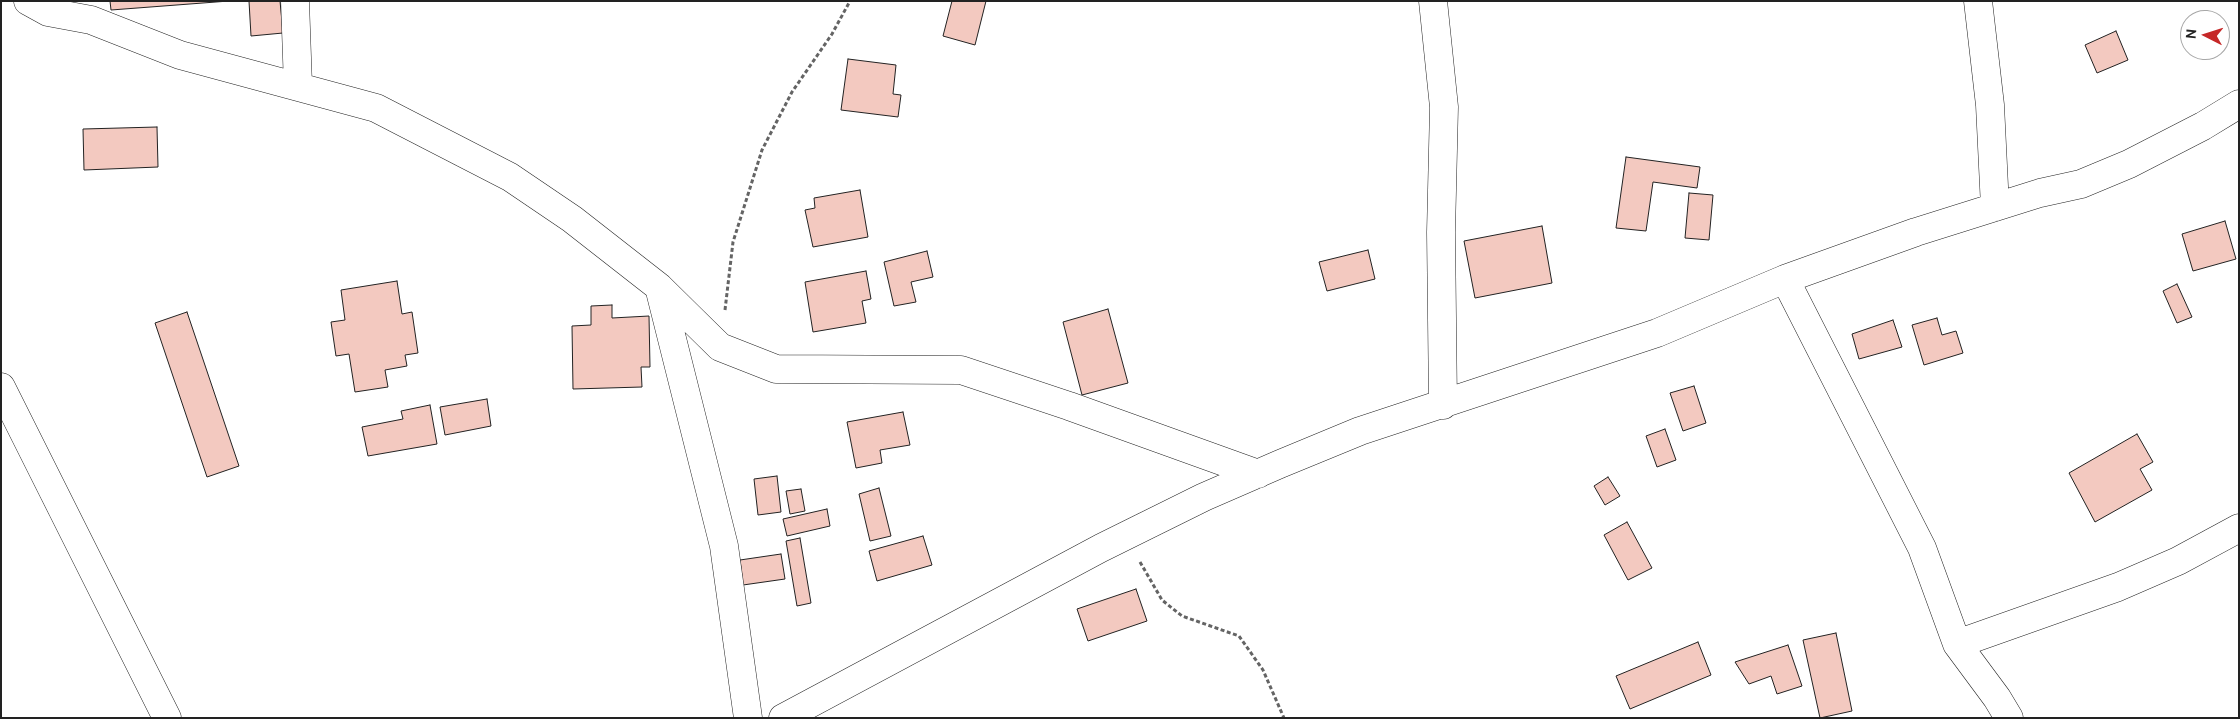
<!DOCTYPE html>
<style>
body{margin:0}
#map{position:relative;width:2240px;height:719px;overflow:hidden;background:#fff;font-family:Cabin,sans-serif}
canvas{display:block}
.frame{position:absolute;inset:0;border:2px solid #222;pointer-events:none}
.north{position:absolute;left:2180px;top:10px;width:50px;height:50px;box-sizing:border-box;background:#fff;border:1px solid #a7a7a7;border-radius:50%;rotate:275deg;font-size:14px;font-weight:700;line-height:20px;text-align:center;color:#222}
.north::after{content:'';display:block;margin:auto;width:18px;height:22px;background:#c62828;clip-path:polygon(50% 0,100% 100%,50% 72%,0 100%)}
</style>
<div id="map">
<canvas width="2240" height="719"></canvas>
<div class="frame"></div>
<div class="north">N</div>
</div>
<script>
const ctx = document.querySelector('canvas').getContext('2d');
ctx.lineJoin = 'round';
function fill(path, color) { ctx.fillStyle = color; ctx.fill(path, 'evenodd'); }
const toPath = rows => new Path2D(rows.map(r => 'M' + r).join(''));
function trace(path, color, width, dash) { ctx.strokeStyle = color; ctx.lineWidth = width; ctx.lineCap = dash ? 'butt' : 'round'; ctx.setLineDash(dash || []); ctx.stroke(path); }
const building = toPath([
 [110,1,229,1,111,10,110,1],
 [249,1,280,1,283,33,251,36,249,1],
 [952,1,986,1,975,45,943,36,952,1],
 [2116,31,2128,60,2097,73,2085,45,2116,31],
 [848,59,896,65,893,94,901,95,898,117,841,110,848,59],
 [157,127,158,167,84,170,83,129,157,127],
 [1626,157,1700,167,1697,188,1653,182,1646,231,1616,228,1626,157],
 [860,190,868,237,813,247,805,210,815,208,814,198,860,190],
 [1689,193,1713,195,1709,240,1685,238,1689,193],
 [2225,221,2236,259,2193,271,2182,234,2225,221],
 [1542,226,1552,283,1475,298,1464,241,1542,226],
 [1368,250,1375,279,1327,291,1319,262,1368,250],
 [927,251,933,277,911,282,916,302,894,306,884,262,927,251],
 [866,271,871,299,862,301,866,323,813,332,805,282,866,271],
 [397,281,402,314,412,312,418,353,405,355,407,366,385,370,388,387,355,392,349,354,336,356,331,322,345,320,341,290,397,281],
 [2177,284,2192,317,2177,323,2163,291,2177,284],
 [612,305,612,318,649,316,650,367,641,367,642,387,573,389,572,326,591,325,591,306,612,305],
 [1108,309,1128,383,1082,395,1063,322,1108,309],
 [187,312,239,466,207,477,155,323,187,312],
 [1937,318,1942,335,1956,331,1963,353,1924,365,1912,325,1937,318],
 [1893,320,1902,347,1859,359,1852,334,1893,320],
 [1694,386,1706,423,1683,431,1670,393,1694,386],
 [487,399,491,426,445,435,440,407,487,399],
 [430,405,437,444,368,456,362,427,403,419,401,411,430,405],
 [903,412,910,445,880,450,882,463,856,468,847,422,903,412],
 [1665,429,1676,460,1657,467,1646,436,1665,429],
 [2137,434,2153,462,2140,469,2152,490,2095,522,2069,473,2137,434],
 [777,476,781,512,758,515,754,479,777,476],
 [1608,477,1620,496,1605,505,1594,486,1608,477],
 [879,488,891,536,870,541,859,494,879,488],
 [801,489,805,511,790,514,786,491,801,489],
 [827,509,830,526,787,536,783,519,827,509],
 [1627,522,1652,568,1628,580,1604,535,1627,522],
 [923,536,932,565,877,581,869,551,923,536],
 [800,538,811,603,797,606,786,541,800,538],
 [781,554,785,579,743,585,740,560,781,554],
 [1136,589,1147,621,1088,641,1077,609,1136,589],
 [1836,633,1852,711,1820,718,1803,640,1836,633],
 [1698,642,1711,675,1630,709,1616,676,1698,642],
 [1788,645,1802,686,1777,694,1771,676,1749,684,1735,662,1788,645]
]);
const path = toPath([
 [725,310,733,242,762,150,792,92,832,34,850,1],
 [1140,562,1162,600,1182,616,1239,636,1263,670,1284,718]
]);
const minor = toPath([
 [28,1,48,12,91,20,180,55,376,108,510,177,572,219,659,287,720,347,776,369,961,370,1069,406,1258,474],
 [295,1,298,86],
 [1433,1,1444,107,1441,232,1443,405],
 [1978,1,1990,105,1995,207],
 [1785,279,1922,548,1957,644,1997,698,2009,718],
 [659,287,724,546,748,718],
 [1957,644,2118,587,2178,561,2239,528],
 [783,718,1101,548,1204,497,1280,464,1360,431,1657,333,1785,279,1916,232,2040,193,2081,184,2129,164,2203,126,2239,104]
]);
const primary = toPath([
 [1,387,167,718]
]);
fill(building, '#f3c9c0');
trace(building, '#222', 1);
trace(minor, '#222', 29);
trace(primary, '#222', 29);
trace(path, '#646464', 3, [4, 2.5]);
trace(minor, '#fff', 28);
trace(primary, '#fff', 28);
</script>
